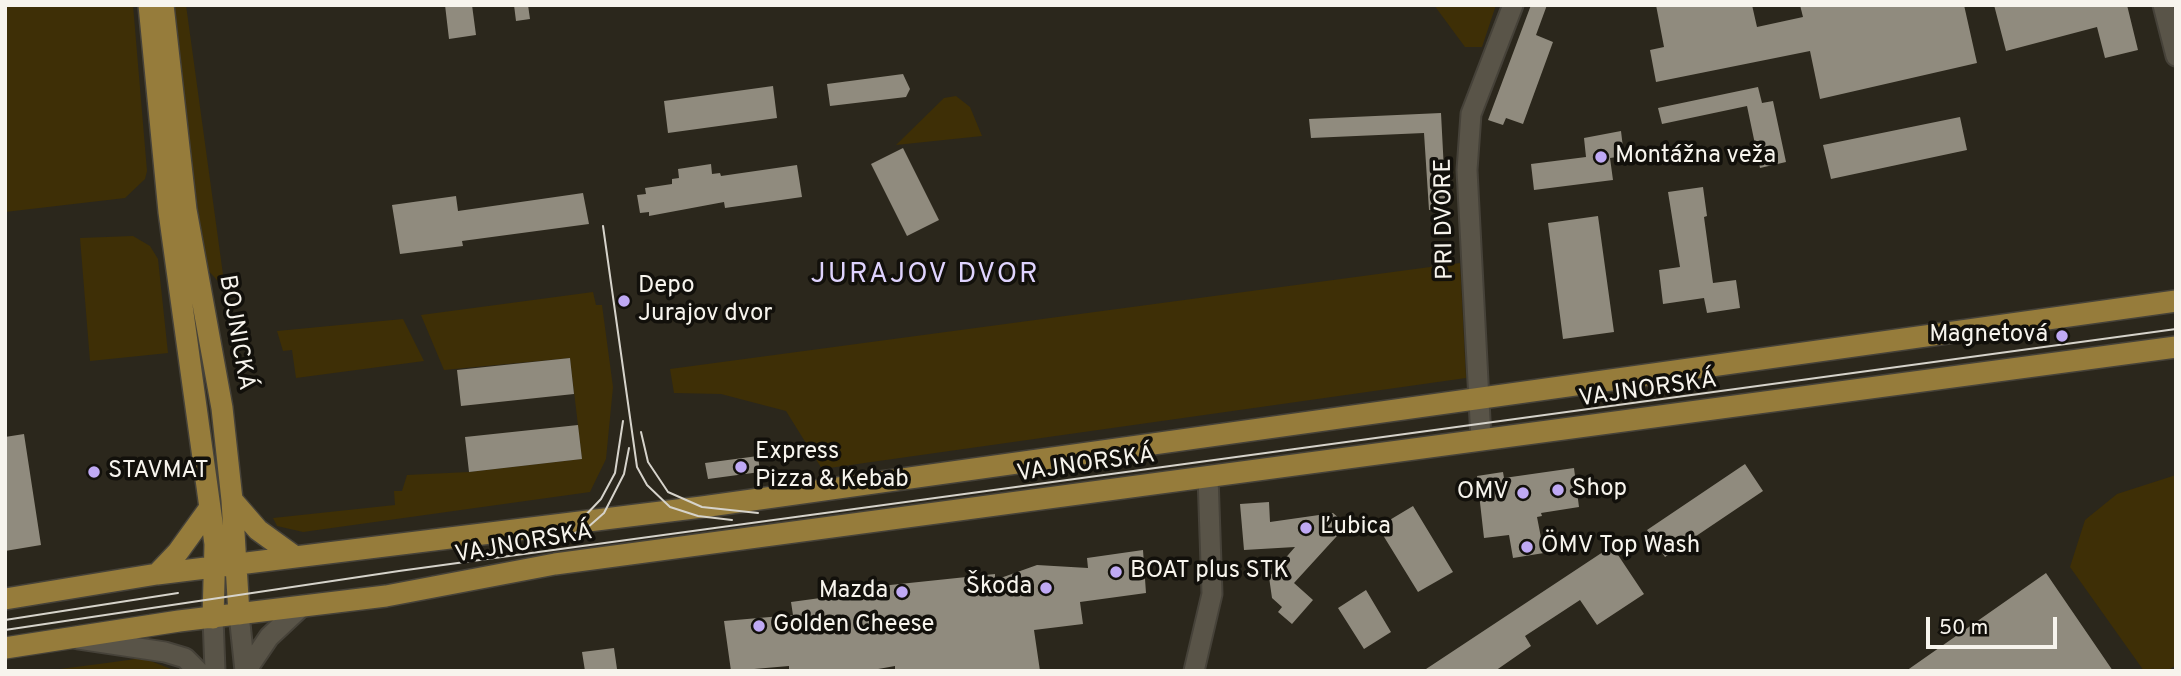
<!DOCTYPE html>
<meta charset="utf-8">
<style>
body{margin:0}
#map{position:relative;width:2181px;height:676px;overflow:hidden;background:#2b271c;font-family:Overpass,sans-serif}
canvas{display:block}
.frame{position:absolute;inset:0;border:7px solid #f7f4ed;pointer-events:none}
.scale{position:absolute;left:1926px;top:617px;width:131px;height:32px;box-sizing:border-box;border:4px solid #f7f4ed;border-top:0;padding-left:9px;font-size:21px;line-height:24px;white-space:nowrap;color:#f7f4ed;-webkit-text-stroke:5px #12100b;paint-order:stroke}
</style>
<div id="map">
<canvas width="2181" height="676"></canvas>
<div class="frame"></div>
<div class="scale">50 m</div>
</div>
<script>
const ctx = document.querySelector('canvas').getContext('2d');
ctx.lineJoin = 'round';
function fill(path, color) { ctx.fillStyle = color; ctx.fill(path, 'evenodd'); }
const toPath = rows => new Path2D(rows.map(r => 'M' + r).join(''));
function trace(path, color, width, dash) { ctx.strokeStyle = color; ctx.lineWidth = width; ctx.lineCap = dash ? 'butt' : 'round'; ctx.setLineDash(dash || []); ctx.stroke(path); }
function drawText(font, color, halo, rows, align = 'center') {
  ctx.font = font + ' Overpass,sans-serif'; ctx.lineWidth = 7; ctx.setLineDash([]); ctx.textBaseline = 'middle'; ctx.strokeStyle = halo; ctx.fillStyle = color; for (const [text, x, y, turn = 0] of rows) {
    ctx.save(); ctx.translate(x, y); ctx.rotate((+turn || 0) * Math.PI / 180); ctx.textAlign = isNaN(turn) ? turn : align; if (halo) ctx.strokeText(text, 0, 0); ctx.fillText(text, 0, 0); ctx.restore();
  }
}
const green = toPath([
 [5,5,133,5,147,171,145,179,125,198,5,212],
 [170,5,186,5,225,289,206,268],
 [1434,5,1496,5,1482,47,1465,47],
 [956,96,970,107,982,136,896,145,944,98],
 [133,236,150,246,158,259,168,353,90,361,80,238],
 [1460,263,1466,378,822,469,786,411,721,394,674,393,670,369],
 [593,292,596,305,602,305,613,387,606,459,590,492,303,532,277,526,273,518,395,505,394,491,402,491,407,475,469,472,582,459,570,358,444,370,421,315],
 [403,319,424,361,296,378,292,350,283,351,277,331],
 [2176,475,2176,665,2167,671,2144,671,2070,567,2085,520,2117,494],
 [143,658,176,671,44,671,99,664]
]);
const building = toPath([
 [445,5,472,5,476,35,449,39],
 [514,5,528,5,530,19,516,21],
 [1531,5,1547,5,1536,35,1553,42,1523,124,1506,118,1503,125,1488,120],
 [1656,5,1752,5,1757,27,1803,17,1800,5,1964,5,1977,63,1820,99,1810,51,1656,82,1650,50,1664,47],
 [1994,5,2127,5,2138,50,2105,58,2097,27,2006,51],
 [903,74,910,89,906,97,830,106,827,84],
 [773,86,777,118,668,133,664,101],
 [1758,87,1762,103,1773,101,1786,162,1760,168,1747,106,1662,124,1658,108],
 [1441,113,1446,209,1429,210,1424,133,1311,138,1309,119],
 [1960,117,1967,150,1831,179,1823,145],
 [1621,131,1624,156,1610,158,1613,180,1534,190,1531,164,1586,157,1584,138],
 [903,148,939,220,907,236,871,164],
 [711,164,712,174,720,173,721,176,797,165,802,197,725,208,724,202,649,216,649,212,640,213,637,195,646,194,645,188,672,184,672,179,679,178,678,169],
 [1703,187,1707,216,1704,217,1713,283,1736,280,1740,308,1707,313,1704,298,1663,304,1659,270,1680,267,1668,192],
 [583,193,589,224,462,241,463,246,400,254,392,205,456,196,458,211],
 [1598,216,1614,332,1563,339,1548,223],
 [570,358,574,394,461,406,457,370],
 [578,425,582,459,469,472,465,437],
 [24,434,41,545,5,551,5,437],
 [758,456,760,472,708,479,705,463],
 [1745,464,1763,491,1665,557,1647,530],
 [1574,468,1579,507,1541,513,1542,516,1537,517,1544,553,1513,558,1509,535,1484,538,1477,476,1503,472,1504,478],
 [1269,502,1270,522,1333,513,1347,525,1294,583,1313,600,1292,624,1278,612,1282,607,1272,598,1269,577,1295,547,1244,550,1240,504],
 [1413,506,1453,572,1418,592,1378,527],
 [1612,546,1644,594,1597,625,1580,600,1525,636,1531,646,1495,671,1423,671],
 [1143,550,1146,593,1080,602,1083,624,1034,630,1040,671,895,671,895,666,867,671,789,671,789,666,731,671,724,621,793,615,791,602,872,591,871,587,995,574,995,580,1037,565,1088,568,1087,558],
 [2046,573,2113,671,1906,671],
 [1366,590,1391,632,1364,649,1338,608],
 [614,648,617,669,585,671,582,652]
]);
const minor = toPath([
 [2163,5,2176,56],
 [1481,439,1467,170,1471,114,1513,5],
 [239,614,245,671],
 [213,618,215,671],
 [78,639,165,652,185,658,198,671],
 [246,671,269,637,300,608],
 [1194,671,1212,594,1208,476]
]);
const major = toPath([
 [149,5,169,212,215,544,213,618],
 [163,5,186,210,222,408,232,500,239,614],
 [232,500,258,530,294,556],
 [157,574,178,552,209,509],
 [5,599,157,574,702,507,2176,301],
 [5,648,179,621,386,596,555,564,2176,347]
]);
const tram = toPath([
 [603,226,637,467,647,485,670,507,698,516,732,520],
 [641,432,648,462,668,492,702,507,758,513],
 [581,520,601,499,615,473,623,421],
 [544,546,587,528,604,513,624,474,629,448],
 [5,620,178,593],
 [5,630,399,571,2176,329]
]);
const markers = [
 [1601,157,7,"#bfa9f4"],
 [624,301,7,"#bfa9f4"],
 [2062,336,7,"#bfa9f4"],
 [741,467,7,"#bfa9f4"],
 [94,472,7,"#bfa9f4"],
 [1558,490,7,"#bfa9f4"],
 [1523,493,7,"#bfa9f4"],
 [1306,528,7,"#bfa9f4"],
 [1527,547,7,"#bfa9f4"],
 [1116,572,7,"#bfa9f4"],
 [1046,588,7,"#bfa9f4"],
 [902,592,7,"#bfa9f4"],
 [759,626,7,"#bfa9f4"]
];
const poiNames = [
 ["Montážna veža",1615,157],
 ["Depo",638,287],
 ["Jurajov dvor",638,315],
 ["Magnetová",2048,336,"right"],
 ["Express",755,453],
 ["Pizza & Kebab",755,481],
 ["STAVMAT",108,472],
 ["Shop",1572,490],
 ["OMV",1509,493,"right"],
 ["Ľubica",1320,528],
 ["ÖMV Top Wash",1541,547],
 ["BOAT plus STK",1130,572],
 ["Škoda",1032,588,"right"],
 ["Mazda",888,592,"right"],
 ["Golden Cheese",773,626]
];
const streetNames = [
 ["PRI DVORE",1446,219,-91],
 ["BOJNICKÁ",235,333,80],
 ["VAJNORSKÁ",1648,391,-8],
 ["VAJNORSKÁ",1086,466,-8],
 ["VAJNORSKÁ",524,545,-10]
];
const quarterNames = [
 ["JURAJOV DVOR",925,276]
];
fill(green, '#3e2f06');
fill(building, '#908b7e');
trace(minor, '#464239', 23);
trace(major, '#464239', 24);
trace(minor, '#595448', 19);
trace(major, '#967c3b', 21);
trace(tram, '#d6d3cb', 2);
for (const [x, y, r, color] of markers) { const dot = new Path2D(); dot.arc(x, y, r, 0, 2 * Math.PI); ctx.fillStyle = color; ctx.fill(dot); trace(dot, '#12100b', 2.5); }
drawText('24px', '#f7f4ed', '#12100b', poiNames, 'left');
drawText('24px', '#f7f4ed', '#12100b', streetNames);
ctx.letterSpacing = '2px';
drawText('28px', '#dfd3fe', '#12100b', quarterNames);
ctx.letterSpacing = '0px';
</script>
